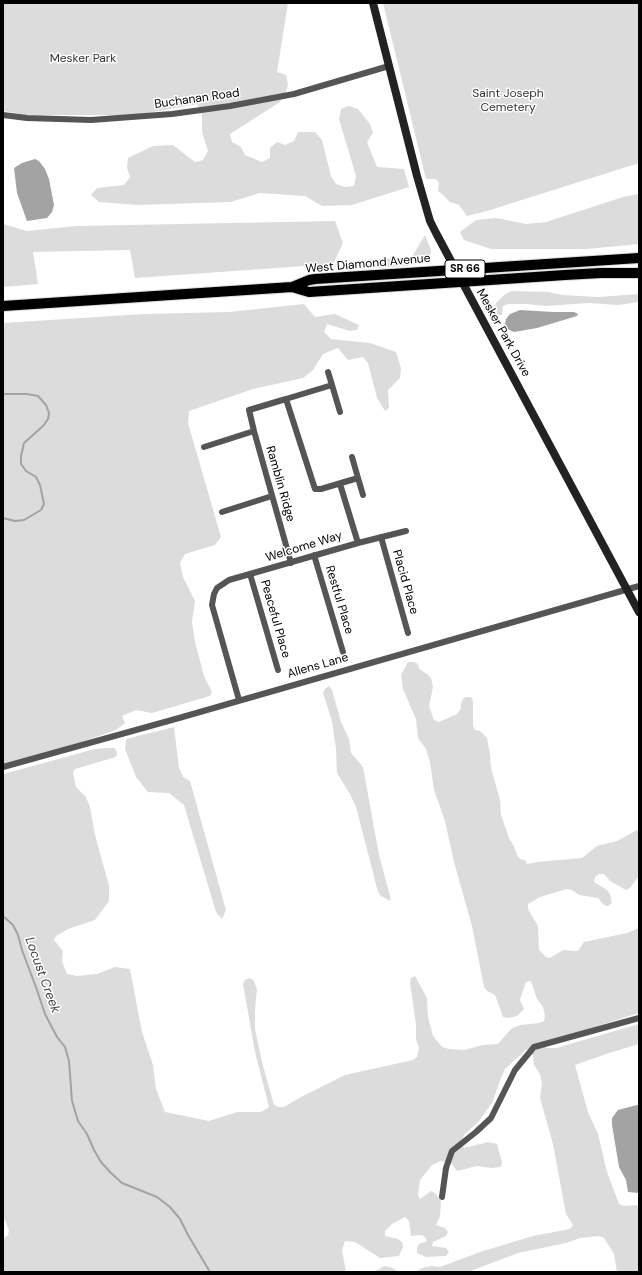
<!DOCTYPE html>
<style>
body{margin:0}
#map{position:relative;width:642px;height:1275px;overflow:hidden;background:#fff;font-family:"DM Sans",sans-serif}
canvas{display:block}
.frame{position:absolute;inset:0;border:4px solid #000;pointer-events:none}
</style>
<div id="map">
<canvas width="642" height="1275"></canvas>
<div class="frame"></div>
</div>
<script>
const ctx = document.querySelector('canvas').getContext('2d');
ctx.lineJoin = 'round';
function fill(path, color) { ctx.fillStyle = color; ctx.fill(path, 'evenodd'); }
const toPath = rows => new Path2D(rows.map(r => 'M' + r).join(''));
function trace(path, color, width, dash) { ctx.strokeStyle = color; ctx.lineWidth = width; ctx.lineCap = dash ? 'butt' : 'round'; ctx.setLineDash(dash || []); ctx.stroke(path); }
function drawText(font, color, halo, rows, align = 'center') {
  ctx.font = font + ' "DM Sans",sans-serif'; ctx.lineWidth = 3; ctx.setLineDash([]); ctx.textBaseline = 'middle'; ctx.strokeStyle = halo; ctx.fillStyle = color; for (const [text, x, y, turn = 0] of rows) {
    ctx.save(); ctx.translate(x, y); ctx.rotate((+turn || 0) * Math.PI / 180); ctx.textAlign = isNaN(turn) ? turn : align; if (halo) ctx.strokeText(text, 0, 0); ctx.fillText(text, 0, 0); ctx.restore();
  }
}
const green = toPath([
 [3,3,288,3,277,72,286,75,288,85,285,94,280,102,230,134,232,142,241,147,245,155,262,162,270,158,270,148,277,142,285,145,294,141,298,132,315,132,322,140,331,176,336,184,345,187,354,186,356,176,339,119,341,109,349,106,358,109,370,124,373,133,367,142,377,167,404,169,409,187,352,205,322,206,305,196,260,193,231,202,138,205,99,202,91,195,97,188,124,185,130,177,127,168,128,158,153,146,173,145,195,162,203,160,208,151,202,132,202,113,197,104,137,115,25,115,3,111],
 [383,3,639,3,639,163,487,211,467,216,459,205,450,202,442,194,438,191,439,183,436,179,426,179],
 [639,194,639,244,587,249,491,249,464,240,460,232,476,220,496,218,526,224,546,222,623,197],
 [335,221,343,243,333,264,135,278,130,250,33,252,38,284,3,287,3,224,27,231,77,226],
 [425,235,431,250,430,257,423,263,405,266,356,269,354,265,355,261,363,260,412,257],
 [512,291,548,292,563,295,598,297,639,294,639,302,618,305,588,303,546,306,527,304,508,304,503,306,502,315,497,315,496,303,505,294],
 [304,304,315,317,335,314,359,325,357,330,350,331,327,324,324,332,331,339,370,343,396,352,401,368,400,378,388,390,389,408,385,411,377,398,368,363,363,357,348,360,338,348,323,354,313,370,303,378,253,389,189,411,188,423,221,537,215,545,185,554,180,563,183,577,195,601,192,622,195,642,204,676,212,692,210,696,152,713,136,710,122,716,125,723,116,730,56,751,3,765,3,323,144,314,229,312],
 [408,662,414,662,418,664,419,669,427,674,431,678,433,687,429,706,434,720,439,722,457,714,460,710,462,700,466,697,471,697,473,701,473,726,475,730,480,731,487,738,490,754,491,768,500,800,501,815,509,838,514,846,517,855,520,859,525,860,527,864,537,862,582,858,597,846,617,841,639,829,639,876,630,888,626,890,610,881,604,874,599,874,595,877,594,882,607,890,610,894,612,903,608,906,604,905,598,898,579,895,572,890,567,889,540,897,528,904,528,909,538,926,539,950,546,957,550,958,563,950,578,951,584,942,627,933,639,928,639,1013,569,1035,543,1045,546,1048,556,1048,639,1024,639,1044,606,1054,575,1065,588,1112,598,1134,607,1172,619,1204,624,1206,639,1205,639,1272,617,1272,614,1254,604,1238,599,1236,580,1238,566,1243,518,1253,468,1272,416,1272,422,1268,431,1266,440,1267,480,1252,533,1236,570,1229,573,1225,566,1214,553,1144,540,1098,542,1083,540,1074,534,1065,533,1056,527,1049,505,1069,501,1078,492,1103,479,1121,464,1135,462,1140,462,1144,464,1148,488,1142,497,1144,502,1162,501,1167,491,1168,477,1166,457,1171,451,1163,441,1161,432,1165,420,1180,418,1195,420,1199,431,1191,435,1193,441,1201,440,1216,436,1225,445,1228,448,1232,446,1236,433,1242,432,1246,446,1248,449,1252,446,1256,426,1257,417,1253,417,1248,419,1244,427,1241,425,1237,421,1235,411,1236,409,1221,405,1217,392,1224,385,1231,385,1236,398,1239,402,1242,403,1247,399,1256,380,1258,355,1242,345,1241,342,1250,346,1272,3,1272,3,1239,8,1235,9,1230,3,1216,3,774,95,749,105,748,115,748,117,753,116,757,75,769,73,773,76,787,86,797,90,807,95,835,109,886,109,901,95,920,68,929,56,936,54,940,63,951,62,961,67,974,77,976,97,974,115,967,130,969,142,1032,153,1065,156,1089,165,1112,209,1121,237,1112,261,1112,269,1107,255,1052,243,984,245,980,250,978,254,981,257,990,255,1009,255,1029,262,1062,274,1105,279,1107,284,1107,301,1097,345,1075,413,1060,417,1057,419,1048,416,1039,416,1025,410,983,411,978,415,976,427,998,428,1017,433,1036,442,1047,449,1049,464,1050,483,1045,498,1044,511,1029,520,1025,539,1023,544,1021,545,1016,543,1007,537,999,531,981,526,982,521,996,520,1000,524,1009,517,1016,508,1018,503,1017,495,995,487,991,484,987,472,926,454,862,445,821,434,790,430,762,426,749,418,738,416,719,403,689,401,675],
 [329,686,332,690,341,722,349,739,351,753,363,767,379,855,390,896,390,901,381,896,378,892,356,807,350,794,337,773,336,749,332,721,323,693,325,689],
 [174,727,179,768,183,777,190,781,226,910,222,919,216,912,184,805,169,793,148,792,136,777,125,749,126,739],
 [384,1266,393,1268,399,1272,374,1272]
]);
const water = toPath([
 [35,159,39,161,45,169,49,179,54,205,52,212,47,218,27,221,17,193,14,168,22,163],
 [520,310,553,312,574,312,578,314,577,316,537,328,514,332,507,329,505,324,506,319,510,314],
 [637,1105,639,1106,639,1193,628,1192,626,1180,619,1167,612,1125,612,1118,618,1110]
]);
const stream = toPath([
 [3,394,27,394,38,396,46,405,49,413,48,419,43,426,24,443,21,456,21,464,26,471,36,477,40,485,44,504,41,510,24,520,15,521,3,518],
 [3,916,13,925,18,935,22,950,37,990,45,1014,57,1037,65,1047,69,1061,72,1101,78,1121,87,1134,94,1150,101,1162,111,1173,122,1183,157,1197,170,1207,180,1219,188,1235,210,1272]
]);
const street = toPath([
 [3,115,27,118,91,120,172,114,230,106,294,94,389,66],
 [328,372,332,385],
 [286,399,249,410,254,431,291,563],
 [340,412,332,385,286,399,315,489,321,489,358,478,363,495],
 [204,447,254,431],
 [352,457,358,478],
 [340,484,358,543],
 [222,512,272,496],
 [381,537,408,633],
 [314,555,343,652],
 [250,574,278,670],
 [239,700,212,605,214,594,217,588,229,580,358,543,406,531],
 [3,767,179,718,639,586],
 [442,1197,446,1168,452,1151,476,1132,491,1118,515,1070,534,1047,639,1018]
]);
const secondary = toPath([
 [373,3,417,176,430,221,436,233,639,612]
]);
const primary = toPath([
 [292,287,309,292,565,275,601,273,639,273],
 [3,306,292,287,309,280,315,279,639,258]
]);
const shields = [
 [465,269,40]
];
const shieldNames = [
 ["SR 66",465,269]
];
const parkNames = [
 ["Mesker Park",83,59],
 ["Saint Joseph",508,94],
 ["Cemetery",508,108]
];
const streetNames = [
 ["Buchanan Road",197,99,-8],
 ["West Diamond Avenue",368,264,-5],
 ["Mesker Park Drive",503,333,61],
 ["Ramblin Ridge",280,484,74],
 ["Welcome Way",304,547,-17],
 ["Placid Place",405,582,74],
 ["Restful Place",339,600,73],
 ["Peaceful Place",275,619,74],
 ["Allens Lane",318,666,-16]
];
const waterNames = [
 ["Locust Creek",42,975,70]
];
fill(green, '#dcdcdc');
fill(water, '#a3a3a3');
trace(stream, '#a3a3a3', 2);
trace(primary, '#dbdbdb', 12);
trace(street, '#555', 6);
trace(secondary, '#222', 8);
trace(primary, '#000', 10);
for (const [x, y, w] of shields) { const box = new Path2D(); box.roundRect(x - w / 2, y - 9, w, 18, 3); ctx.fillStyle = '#fff'; ctx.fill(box); trace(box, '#000', 1); }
drawText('bold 11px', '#000', null, shieldNames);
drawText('12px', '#333', '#fff', parkNames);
drawText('12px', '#000', '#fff', streetNames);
drawText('italic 13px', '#444', '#fff', waterNames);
</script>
